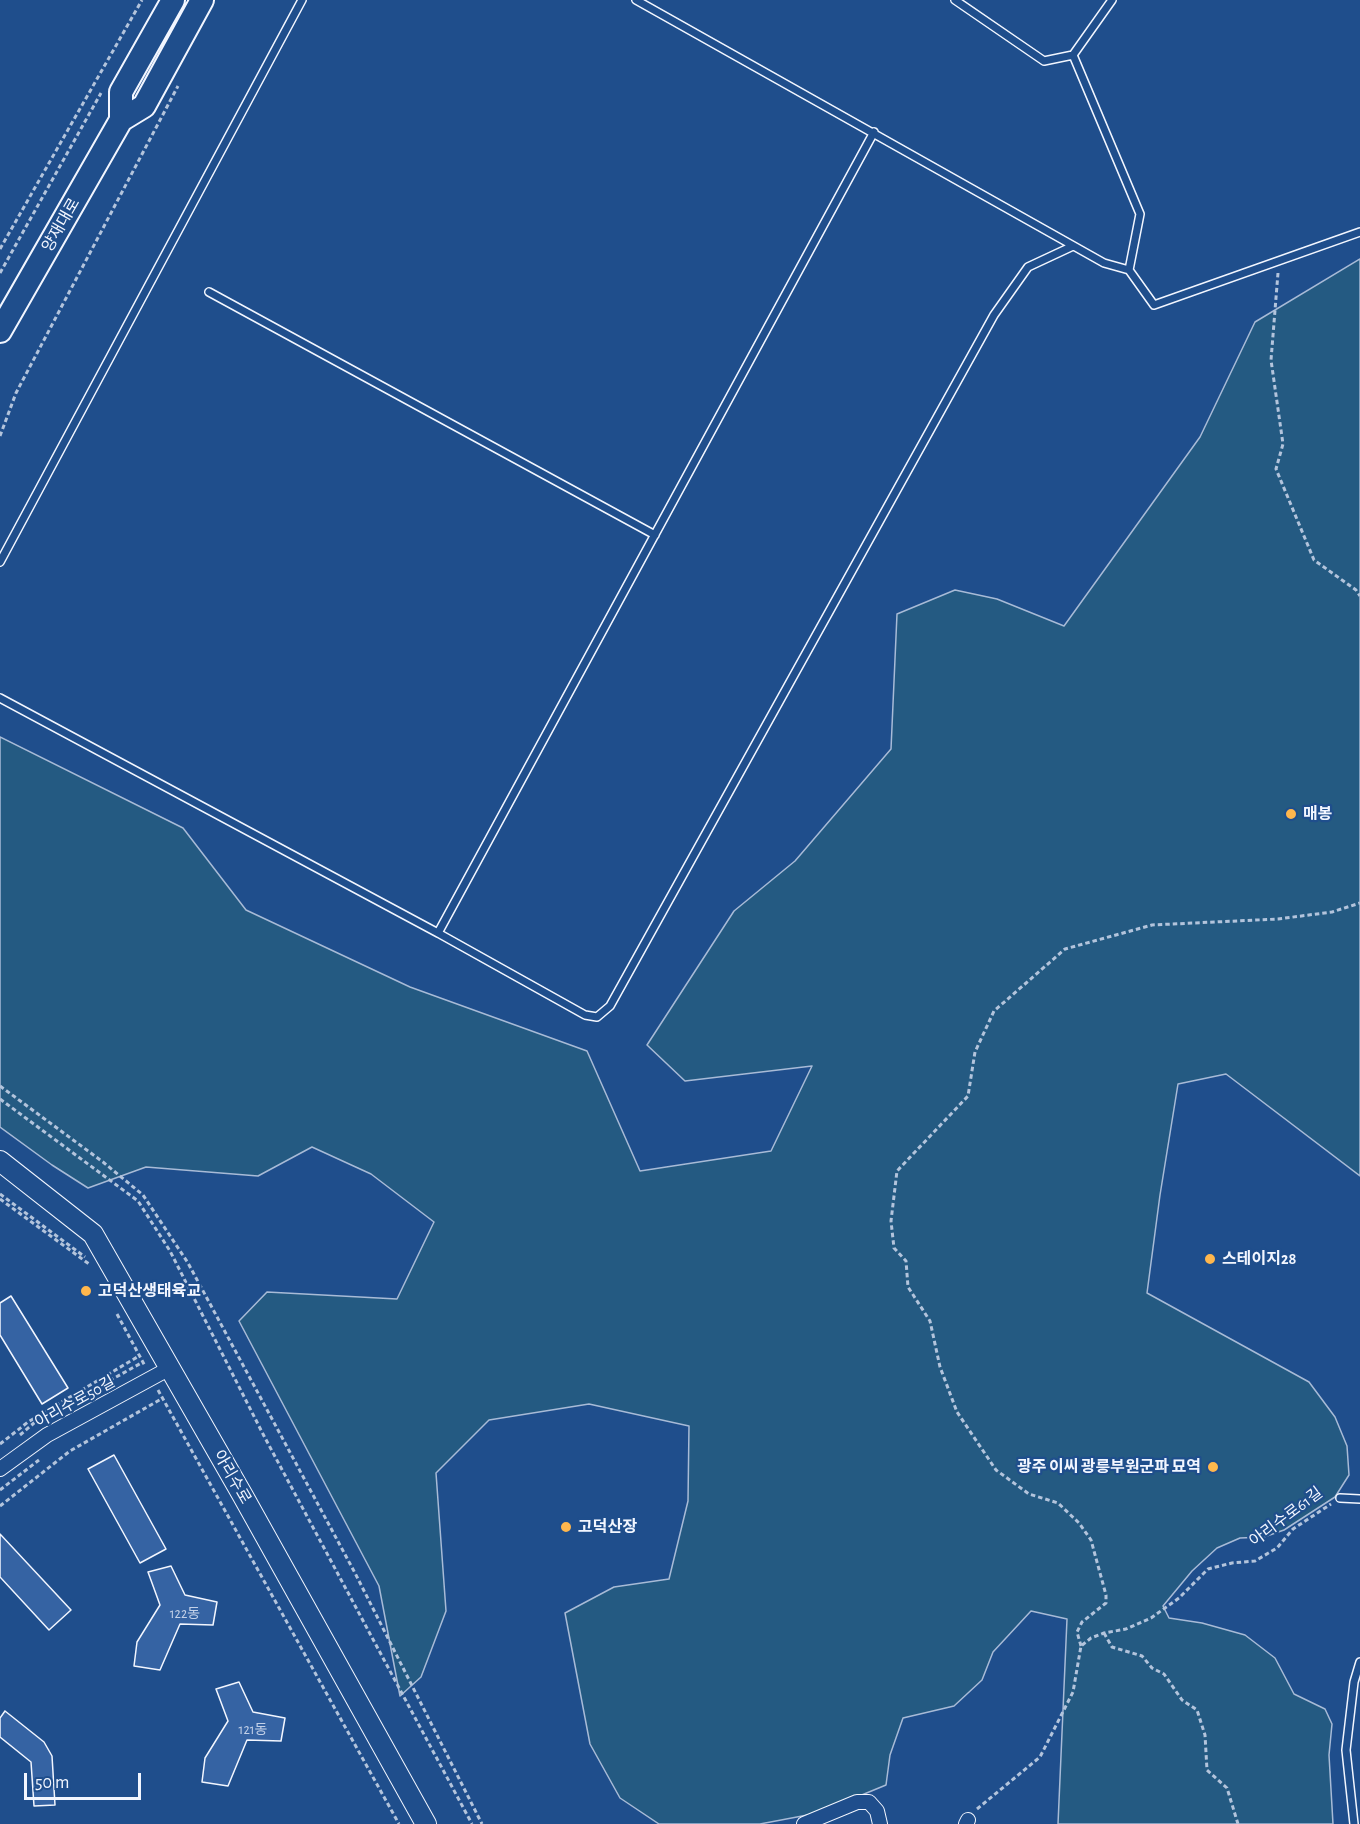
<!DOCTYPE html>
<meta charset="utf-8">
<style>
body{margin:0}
#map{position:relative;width:1360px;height:1824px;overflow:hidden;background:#1f4e8c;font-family:"Alegreya Sans",sans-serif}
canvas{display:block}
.scale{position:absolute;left:24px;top:1773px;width:117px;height:27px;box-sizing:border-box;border:3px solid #f2f6ff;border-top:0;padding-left:8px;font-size:18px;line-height:21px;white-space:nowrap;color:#f2f6ff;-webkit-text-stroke:4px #1f4e8c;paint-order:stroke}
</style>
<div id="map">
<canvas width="1360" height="1824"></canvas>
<div class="scale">50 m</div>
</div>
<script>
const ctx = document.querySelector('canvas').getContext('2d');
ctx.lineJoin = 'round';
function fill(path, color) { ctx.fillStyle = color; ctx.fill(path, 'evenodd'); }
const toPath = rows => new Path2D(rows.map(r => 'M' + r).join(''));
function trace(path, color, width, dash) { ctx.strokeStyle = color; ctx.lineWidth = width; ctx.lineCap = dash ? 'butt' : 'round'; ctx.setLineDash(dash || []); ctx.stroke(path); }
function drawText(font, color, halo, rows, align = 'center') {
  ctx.font = font + ' "Alegreya Sans","Noto Sans KR",sans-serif'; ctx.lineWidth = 4.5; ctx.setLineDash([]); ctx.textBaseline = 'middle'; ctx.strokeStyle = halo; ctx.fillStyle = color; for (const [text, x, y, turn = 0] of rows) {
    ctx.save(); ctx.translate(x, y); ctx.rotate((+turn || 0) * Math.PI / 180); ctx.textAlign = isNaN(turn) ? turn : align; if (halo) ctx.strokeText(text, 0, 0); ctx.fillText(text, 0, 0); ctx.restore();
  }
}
const green = toPath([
 [1360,259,1360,1176,1226,1074,1178,1084,1160,1195,1147,1293,1309,1382,1335,1417,1347,1446,1349,1475,1335,1497,1284,1530,1264,1537,1240,1538,1217,1548,1192,1571,1163,1606,1169,1618,1202,1623,1245,1635,1275,1658,1294,1694,1325,1709,1332,1724,1329,1755,1333,1824,1058,1824,1067,1619,1031,1611,993,1652,982,1680,954,1706,903,1718,890,1755,886,1785,818,1813,760,1824,659,1824,620,1798,590,1744,565,1613,614,1587,669,1579,688,1501,689,1426,589,1404,489,1420,436,1473,446,1611,421,1677,400,1696,379,1586,239,1321,267,1292,397,1299,434,1222,371,1174,312,1147,258,1176,146,1167,88,1188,52,1165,0,1127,0,737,183,828,246,910,410,987,587,1051,640,1171,771,1151,812,1066,685,1081,647,1045,734,911,795,861,891,749,897,614,955,590,997,599,1064,626,1200,437,1255,322,1360,259]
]);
const building = toPath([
 [11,1296,68,1388,42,1404,0,1335,0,1303,11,1296],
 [114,1455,166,1549,140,1563,88,1469,114,1455],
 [0,1534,71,1610,49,1630,0,1577,0,1534],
 [171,1566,185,1595,217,1602,213,1625,180,1624,160,1670,134,1666,137,1642,160,1605,148,1572,171,1566],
 [239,1682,253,1712,285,1718,281,1741,247,1740,228,1786,202,1782,205,1758,228,1721,216,1689,239,1682],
 [5,1711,44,1742,52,1756,55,1805,34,1806,31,1762,0,1737,0,1718,5,1711]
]);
const path = toPath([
 [0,249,142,0],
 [0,273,101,93],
 [1278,273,1271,360,1283,444,1276,469,1314,560,1356,590,1360,596],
 [0,436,16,393,178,86],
 [0,1086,103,1162,143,1195,188,1263,355,1573,482,1824],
 [0,1099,138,1201,170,1251,264,1436,472,1824],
 [0,1194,85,1257],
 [0,1199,89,1264],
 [117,1314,145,1366],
 [158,1390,399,1824],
 [20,1435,34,1423,143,1362],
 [0,1444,28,1422,139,1356],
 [0,1490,39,1460],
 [0,1506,70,1451,163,1398],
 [1104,1633,1112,1647,1142,1656,1152,1668,1164,1674,1182,1700,1197,1710,1205,1735,1207,1770,1227,1788,1238,1824],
 [1081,1646,1077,1632,1082,1622,1106,1603,1106,1595,1091,1540,1079,1523,1058,1503,1029,1494,996,1470,957,1412,940,1367,930,1321,908,1287,906,1261,894,1248,891,1221,897,1171,968,1096,975,1052,994,1011,1065,949,1152,925,1278,919,1332,912,1360,903],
 [977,1809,1040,1757,1073,1692,1081,1646,1091,1638,1104,1633,1126,1629,1151,1618,1179,1598,1208,1569,1232,1563,1255,1561,1277,1548,1293,1529,1331,1504]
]);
const lane = toPath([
 [636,0,1104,263,1129,270],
 [955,0,1044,61,1073,55],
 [1112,0,1073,55,1140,214,1129,270,1154,305,1360,232],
 [209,292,655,535],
 [0,562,302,0],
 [0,698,438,933,874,132],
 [438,933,585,1015,597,1017,610,1006,994,315,1028,267,1073,246],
 [1340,1498,1360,1499],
 [1354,1824,1346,1750,1354,1682,1360,1662]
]);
const street = toPath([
 [0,1469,47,1435,170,1368],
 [804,1824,857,1802,869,1802,877,1811,880,1824],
 [966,1824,968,1820]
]);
const secondary = toPath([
 [0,1161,93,1234,243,1496,426,1824]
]);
const primary = toPath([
 [121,120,121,92,173,0],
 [0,331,121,120,144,106,202,0]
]);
const markers = [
 [1291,814,6,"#ffb74d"],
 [1210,1259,6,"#ffb74d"],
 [86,1291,6,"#ffb74d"],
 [1213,1467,6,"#ffb74d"],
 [566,1527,6,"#ffb74d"]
];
const numberNames = [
 ["122동",185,1614],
 ["121동",253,1730]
];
const streetNames = [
 ["양재대로",61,225,-60],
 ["아리수로50길",75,1402,-29],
 ["아리수로",232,1477,60],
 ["아리수로61길",1286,1517,-37]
];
const poiNames = [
 ["매봉",1303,814],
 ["스테이지28",1222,1259],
 ["고덕산생태육교",98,1291],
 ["광주 이씨 광릉부원군파 묘역",1201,1467,"right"],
 ["고덕산장",578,1527]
];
fill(green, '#245a82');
trace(green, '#a8bbd7', 1.5);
fill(building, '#3563a3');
trace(building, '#f2f6ff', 1.5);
trace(lane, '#f2f6ff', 10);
trace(street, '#f2f6ff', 16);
trace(secondary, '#f2f6ff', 22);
trace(primary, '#f2f6ff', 26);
trace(path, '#b3c4dc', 3, [4.5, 3]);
trace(lane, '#1f4e8c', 7);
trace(street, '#1f4e8c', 14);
trace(secondary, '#1f4e8c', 20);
trace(primary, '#1f4e8c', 22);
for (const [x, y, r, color] of markers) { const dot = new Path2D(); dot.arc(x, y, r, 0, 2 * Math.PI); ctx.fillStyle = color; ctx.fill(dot); trace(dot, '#1f4e8c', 2); }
drawText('14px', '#c3d1e8', null, numberNames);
drawText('16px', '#f2f6ff', '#1f4e8c', streetNames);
drawText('bold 16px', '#f2f6ff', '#1f4e8c', poiNames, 'left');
</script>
